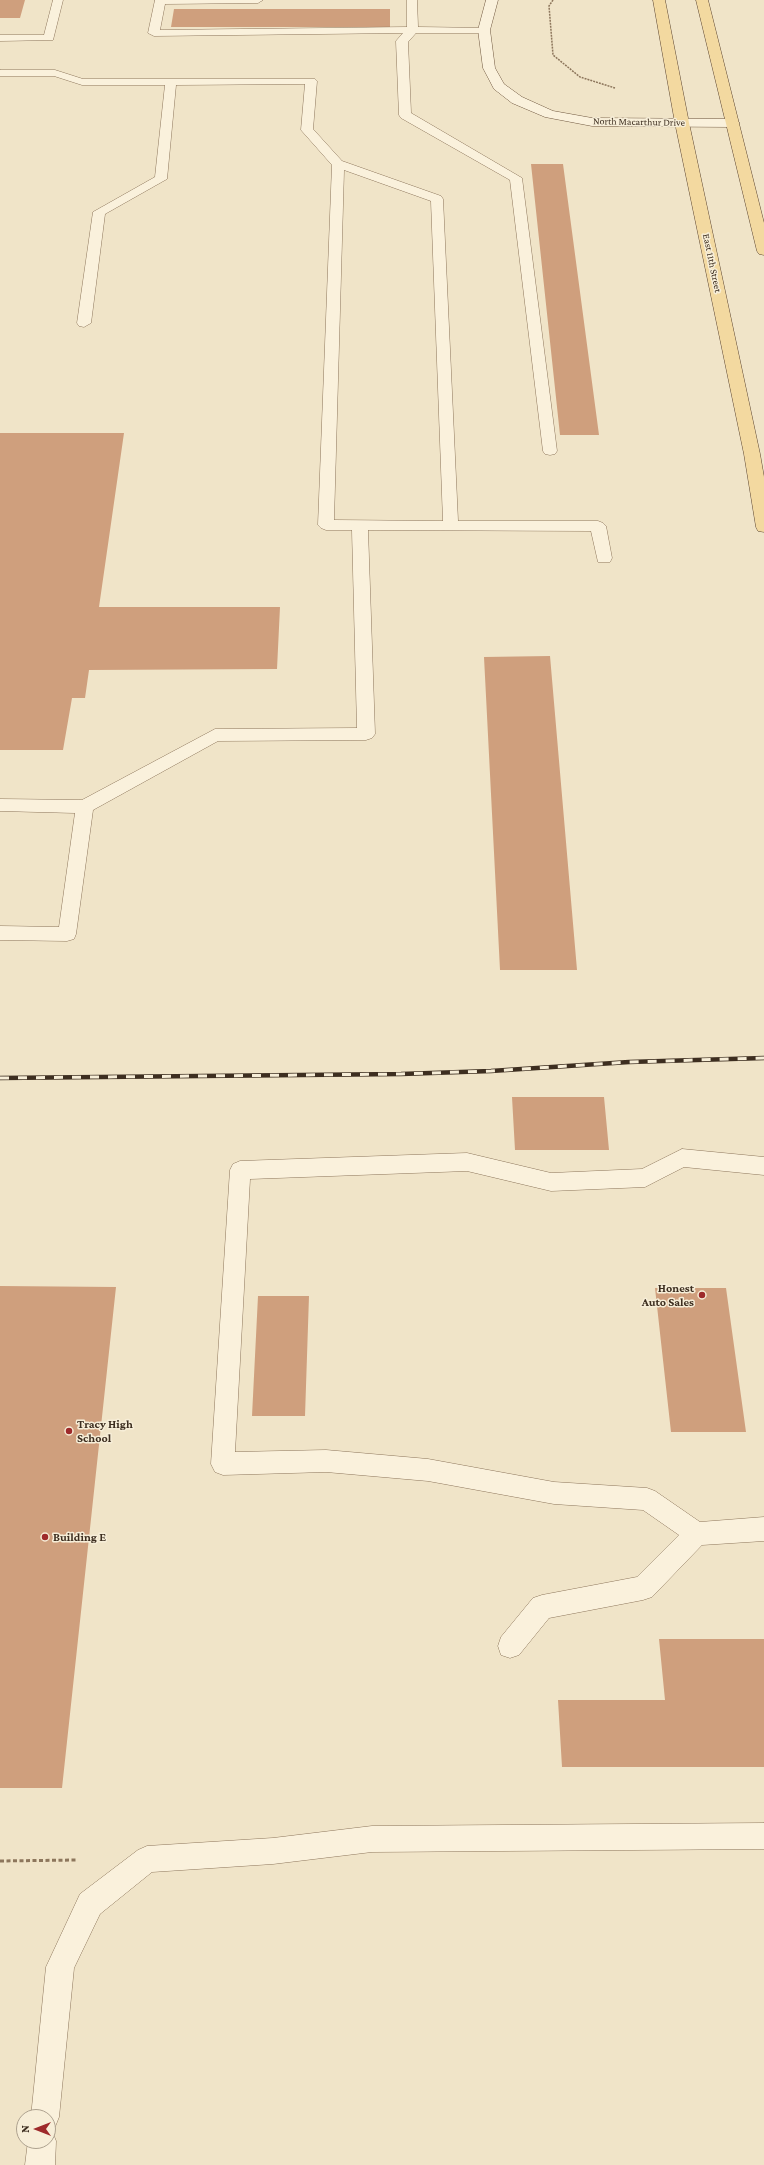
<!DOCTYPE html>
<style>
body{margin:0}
#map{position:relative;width:764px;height:2165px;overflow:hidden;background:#f0e4c8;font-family:"Crimson Pro",serif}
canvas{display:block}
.north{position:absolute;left:16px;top:2109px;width:40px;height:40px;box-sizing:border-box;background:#f7eed8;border:1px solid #ada18e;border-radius:50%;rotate:270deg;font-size:11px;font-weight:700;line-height:16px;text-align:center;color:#3d2e20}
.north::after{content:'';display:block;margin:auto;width:14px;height:18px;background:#9e2a2b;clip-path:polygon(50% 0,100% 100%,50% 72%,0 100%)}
</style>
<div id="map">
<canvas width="764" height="2165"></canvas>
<div class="north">N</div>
</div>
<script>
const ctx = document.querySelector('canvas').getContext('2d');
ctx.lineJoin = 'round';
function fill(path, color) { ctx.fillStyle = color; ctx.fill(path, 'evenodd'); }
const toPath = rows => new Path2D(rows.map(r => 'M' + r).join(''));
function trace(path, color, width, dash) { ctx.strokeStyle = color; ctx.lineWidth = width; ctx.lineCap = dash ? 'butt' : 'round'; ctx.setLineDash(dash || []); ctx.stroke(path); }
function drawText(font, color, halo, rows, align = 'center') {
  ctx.font = font + ' "Crimson Pro",serif'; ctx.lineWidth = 3; ctx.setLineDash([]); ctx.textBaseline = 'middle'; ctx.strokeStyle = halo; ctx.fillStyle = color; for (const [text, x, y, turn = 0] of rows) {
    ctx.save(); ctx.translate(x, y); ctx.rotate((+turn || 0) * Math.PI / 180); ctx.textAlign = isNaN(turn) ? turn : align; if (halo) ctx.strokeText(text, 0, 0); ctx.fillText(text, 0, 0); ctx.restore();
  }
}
const building = toPath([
 [0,0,25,0,20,18,0,18],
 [174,9,390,9,390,27,171,27],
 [531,164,563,164,599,435,560,435],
 [0,433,124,433,99,607,280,607,277,669,89,670,85,698,72,698,63,750,0,750],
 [550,656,577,970,500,970,484,657],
 [512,1097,604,1097,609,1150,515,1150],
 [0,1286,116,1287,62,1788,0,1788],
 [655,1288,726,1288,746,1432,671,1432],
 [258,1296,309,1296,305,1416,252,1416],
 [659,1639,764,1639,764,1767,562,1767,558,1700,665,1700]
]);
const pathFar1 = toPath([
 [553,0,549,6,553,55,580,77,615,88]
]);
const path = toPath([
 [0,1861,77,1860]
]);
const lane = toPath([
 [53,0,63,0,53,40,0,41,0,35,44,35,53,0],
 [155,0,263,0,258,3,165,4,160,30,407,27,407,0,417,0,418,27,488,28,490,30,488,32,484,33,416,33,408,42,411,113,522,178,557,451,555,454,550,455,545,454,543,451,510,180,401,118,399,115,396,41,403,33,154,36,148,33,155,0],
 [0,70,55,70,83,79,315,79,317,81,313,129,342,161,441,196,443,199,458,521,598,521,603,523,606,526,612,558,610,562,598,562,591,531,368,530,375,734,372,738,366,740,218,741,93,810,76,934,74,939,67,941,0,940,0,926,59,927,75,813,0,811,0,799,82,800,215,729,357,728,352,530,326,530,321,528,318,525,332,165,301,130,305,84,176,85,167,179,105,214,91,323,84,327,79,326,77,323,93,212,155,177,165,85,82,85,54,76,0,76,0,70],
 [344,170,431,201,443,521,334,520,344,170],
 [682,1149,764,1157,764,1175,684,1167,645,1187,551,1191,467,1171,250,1179,235,1452,326,1450,428,1459,554,1482,647,1488,655,1491,700,1522,764,1517,764,1541,702,1545,652,1597,643,1600,549,1618,519,1655,510,1658,501,1655,498,1646,501,1637,533,1598,542,1595,637,1577,679,1535,643,1510,554,1504,428,1481,326,1472,223,1475,215,1472,211,1464,230,1170,233,1164,240,1161,467,1153,551,1173,642,1169,682,1149],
 [764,1823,764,1849,372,1852,273,1864,152,1872,100,1914,74,1968,59,2117,55,2127,49,2130,52,2131,56,2141,55,2165,25,2165,28,2141,48,2141,48,2117,31,2117,46,1967,80,1894,138,1850,147,1846,273,1838,372,1826,764,1823]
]);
const secondary = toPath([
 [486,0,498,0,490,30,495,68,504,84,522,97,553,111,592,118,733,119,740,123,733,127,592,126,545,117,512,103,494,89,483,68,478,30,486,0]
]);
const primary = toPath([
 [653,0,665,0,689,123,760,454,764,477,764,532,758,531,756,527,744,454,675,123,653,0],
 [696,0,708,0,764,223,764,255,759,254,757,251,696,0]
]);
const rail = toPath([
 [0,1078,401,1074,491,1071,629,1062,764,1058]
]);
const markers = [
 [702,1295,4,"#9e2a2b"],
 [69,1431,4,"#9e2a2b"],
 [45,1537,4,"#9e2a2b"]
];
const farStreetnames = [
 ["North Macarthur Drive",639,122,1],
 ["East 11th Street",712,263,78]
];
const poiNames = [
 ["Honest",694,1288,"right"],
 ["Auto Sales",694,1302,"right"],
 ["Tracy High",77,1424],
 ["School",77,1438],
 ["Building E",53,1537]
];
fill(building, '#cf9f7d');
trace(lane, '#8d765c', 1);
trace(secondary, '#6f573f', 1);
trace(primary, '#5b4430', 1);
trace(pathFar1, '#8d765c', 1.5, [2, 1]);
trace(path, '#8d765c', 3, [4, 2.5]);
fill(lane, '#faf1dc');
fill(secondary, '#faf1dc');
fill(primary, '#f3d9a0');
trace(rail, '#3d2e20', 4.5);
trace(rail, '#f7eed8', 3, [9]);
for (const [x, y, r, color] of markers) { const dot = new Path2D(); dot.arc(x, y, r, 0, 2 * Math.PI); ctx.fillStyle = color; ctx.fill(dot); trace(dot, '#f7eed8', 1.5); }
drawText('10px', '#3d2e20', '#f7eed8', farStreetnames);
drawText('bold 12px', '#3d2e20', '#f7eed8', poiNames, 'left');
</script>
